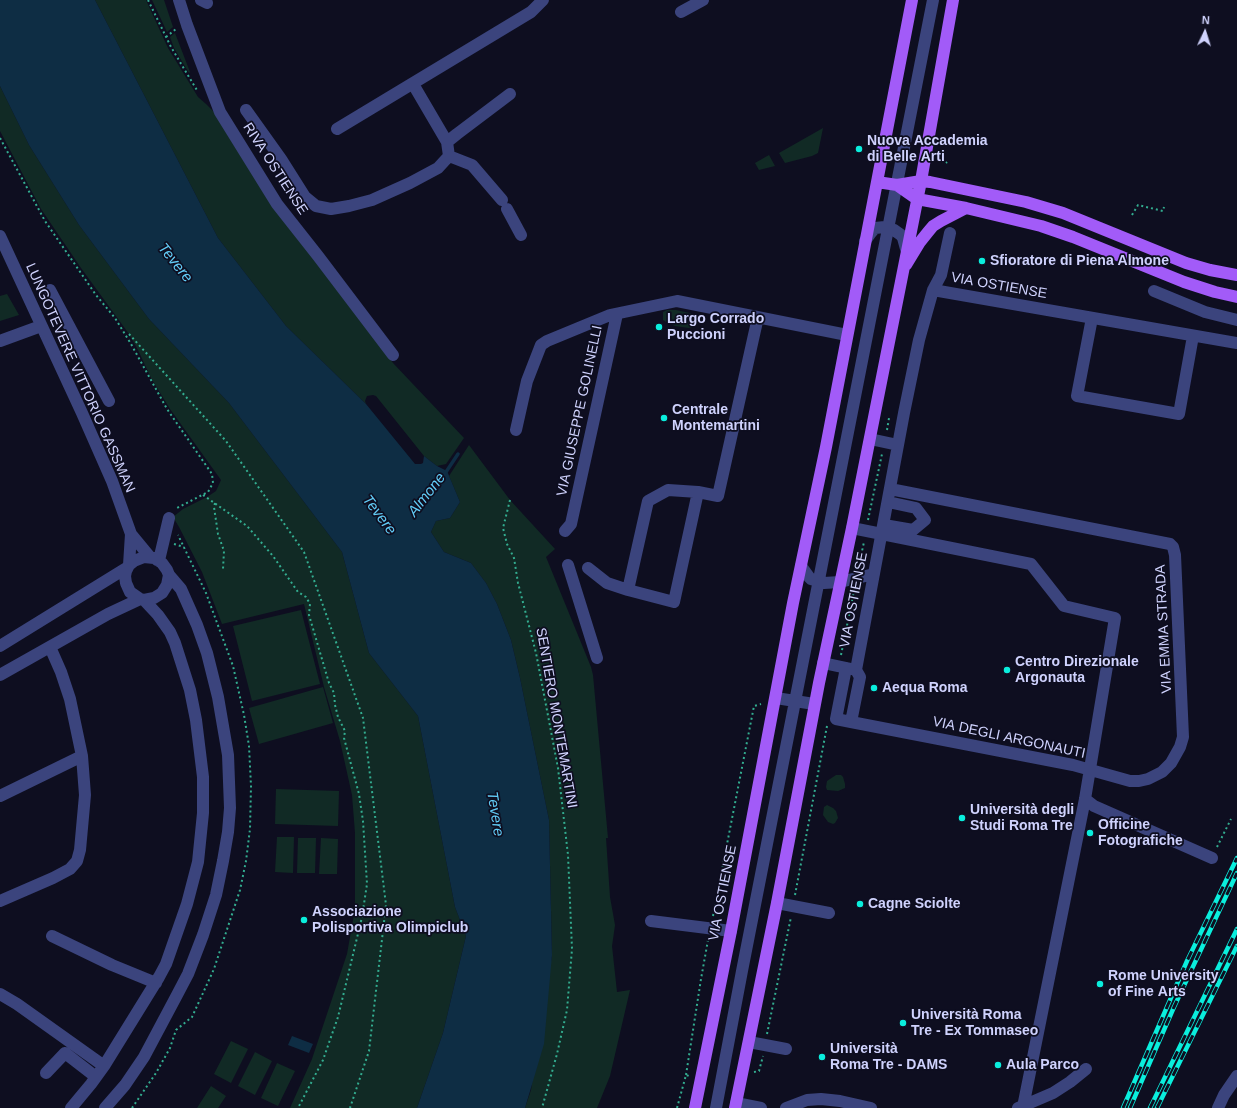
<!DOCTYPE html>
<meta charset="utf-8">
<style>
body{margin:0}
#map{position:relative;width:1237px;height:1108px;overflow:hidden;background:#0e0e20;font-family:Arial,sans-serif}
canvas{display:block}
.north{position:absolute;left:1185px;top:12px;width:40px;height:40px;-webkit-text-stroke:3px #0e0e20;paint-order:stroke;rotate:4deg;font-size:11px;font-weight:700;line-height:16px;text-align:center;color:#cfd2fd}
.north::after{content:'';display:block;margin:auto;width:14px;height:18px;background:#cfd2fd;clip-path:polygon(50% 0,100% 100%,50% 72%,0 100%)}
</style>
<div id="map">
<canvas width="1237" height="1108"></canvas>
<div class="north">N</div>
</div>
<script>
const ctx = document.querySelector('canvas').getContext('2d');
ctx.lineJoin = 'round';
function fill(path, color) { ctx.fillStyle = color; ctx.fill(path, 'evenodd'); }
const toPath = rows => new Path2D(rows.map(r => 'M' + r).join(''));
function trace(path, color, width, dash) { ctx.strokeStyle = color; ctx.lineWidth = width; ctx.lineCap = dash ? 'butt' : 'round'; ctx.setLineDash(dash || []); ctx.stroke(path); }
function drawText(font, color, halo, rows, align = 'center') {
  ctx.font = font + ' Arial,sans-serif'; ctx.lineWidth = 3.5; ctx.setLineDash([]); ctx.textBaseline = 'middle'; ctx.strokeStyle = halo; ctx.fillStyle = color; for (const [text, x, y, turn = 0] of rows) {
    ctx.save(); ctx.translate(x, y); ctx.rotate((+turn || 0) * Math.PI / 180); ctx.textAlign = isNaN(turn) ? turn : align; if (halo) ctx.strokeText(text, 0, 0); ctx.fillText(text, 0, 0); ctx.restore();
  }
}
const green = toPath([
 [95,0,146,0,168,48,198,97,206,104,214,112,371,334,393,363,464,438,446,464,437,466,424,456,376,396,373,395,367,396,365,401,366,404,286,326,218,238],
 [152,0,164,0,173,27,167,32],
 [175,33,190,72,189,73,174,48,170,37],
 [0,86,29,145,79,225,149,319,229,403,342,552,369,653,418,716,455,907,466,936,443,1033,417,1108,290,1108,312,1059,347,954,355,909,355,833,352,795,340,741,324,687,304,604,222,624,202,572,179,527,173,517,183,509,207,497,216,491,221,480,170,409,151,378,138,350,129,334,81,268,41,209,0,131],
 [823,128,818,153,812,156,785,163,779,153],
 [769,155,775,166,759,170,755,163],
 [7,294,19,315,0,321,0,296],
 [667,310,676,310,690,313,697,318,699,323,695,327,689,328,675,326,666,322,663,320,663,312],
 [469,445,510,500,555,549,546,557,591,667,593,675,608,838,606,838,610,897,615,925,612,946,617,992,630,990,610,1076,597,1108,525,1108,531,1090,552,955,549,820,520,678,511,640,497,604,486,583,471,563,444,552,431,532,436,521,450,518,460,502,449,476],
 [301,610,320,684,252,701,233,626],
 [323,687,333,723,259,744,249,708],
 [836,775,841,775,843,777,845,784,845,788,838,791,827,790,826,787,827,781],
 [276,789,339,791,338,826,275,824],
 [827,805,833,808,836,811,838,818,835,823,833,824,828,822,823,815,824,807],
 [277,837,294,837,293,873,275,872],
 [298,838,316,838,315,873,297,873],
 [321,838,338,839,337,874,319,874],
 [231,1041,248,1049,231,1083,214,1074],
 [255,1052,272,1061,255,1095,238,1086],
 [277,1063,295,1071,278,1106,261,1098],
 [211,1086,226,1096,218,1108,197,1108]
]);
const water = toPath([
 [0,0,95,0,218,238,286,326,366,404,415,464,421,464,423,463,424,456,437,466,447,471,460,502,450,518,436,521,431,532,444,552,471,563,486,583,497,604,511,640,520,678,549,820,552,955,544,1044,525,1108,417,1108,443,1033,466,936,455,907,418,716,369,653,342,552,229,403,149,319,79,225,29,145,0,86],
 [292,1036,313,1044,309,1053,288,1045]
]);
const stream = toPath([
 [444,475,458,454]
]);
const path = toPath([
 [148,0,171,47,198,92],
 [166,37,176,29],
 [0,138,45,221,96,295,115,318,131,344,167,409,212,474,213,483,208,492,177,508],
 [946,163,947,162],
 [1132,215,1138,205,1163,211,1164,207],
 [129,334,226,441,304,552,363,718,386,905,369,1051,350,1108],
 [887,430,889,418],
 [203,495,247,526,273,556,298,592,306,597,310,604,309,615,329,683,334,693,335,705,338,717,345,731,344,738,359,794,363,821,367,884,362,917,338,1017,323,1060,298,1108],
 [510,500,503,528,507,544,514,558,518,583,536,653,558,768,568,855,572,949,567,1010,557,1054,542,1108],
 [215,503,214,507,218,534,224,551,223,569],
 [868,520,882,454],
 [174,544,184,547],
 [859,565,864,542],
 [841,655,854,591],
 [1217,847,1231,819],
 [795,895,827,726],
 [713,916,754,706,761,704],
 [767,1034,791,917],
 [754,1072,759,1071,763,1056],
 [686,1075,701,979,708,940],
 [132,1108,156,1073,170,1048,176,1030,192,1017,214,969,240,890,246,861,250,829,251,786,249,746,244,715,233,666,206,593,178,535],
 [677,1108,686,1075,689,1076]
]);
const minor = toPath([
 [179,0,187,25,220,112,277,204,318,256,393,355],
 [201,0,207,3],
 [681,12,703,0],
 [413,84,447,142,457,134,510,94],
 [246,110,281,159,305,197,316,206,331,209,349,206,372,200,410,183,438,168,449,156,447,142],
 [337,129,531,12,543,0],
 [449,156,472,165,502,200],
 [507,209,521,235],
 [0,236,82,413,112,481,131,534,129,565],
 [865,241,870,234,875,228,885,227,894,230,901,235,903,238,906,249],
 [50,290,109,401],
 [933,290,1237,343],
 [1154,291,1205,312,1237,320],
 [1092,318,1077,396,1179,414,1193,336],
 [0,341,41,326],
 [516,430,527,381,541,345,547,341,610,315,677,301,847,335],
 [870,439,898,445],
 [884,525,913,530,925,520,916,508,888,502],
 [852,528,1031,564,1064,606,1115,618,1085,799,1023,1107],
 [565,531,571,524,617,314],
 [131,534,150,557],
 [144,557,154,558,162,563,167,570,169,575,167,585,162,593,154,598,144,600,140,599,130,592,126,583,125,576,126,571,129,565,134,561,144,557],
 [157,560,160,556,169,518],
 [568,565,597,658],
 [801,566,809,577,811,579,824,583,840,582,874,574],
 [588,568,607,583,628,590,674,602,698,492],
 [628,590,648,501,668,490,698,492,718,496,758,317],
 [0,646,128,567],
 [823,663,856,670,860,677,851,722,836,719,846,668],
 [856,670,904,413,919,340,933,290,941,275,950,233],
 [0,675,108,614,140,599],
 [776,698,814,704],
 [851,722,1073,765,1130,781,1139,781,1148,779,1162,772,1171,763,1180,747,1183,737,1175,555,1173,547,1170,544,890,489],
 [0,796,82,756],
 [1085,799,1094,806,1212,858],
 [0,901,53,878,70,869,77,861,80,850,85,795,82,756,70,699,61,672,50,647],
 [777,903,829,913],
 [651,921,731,931],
 [52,936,112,965,156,983],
 [0,994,17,1004,104,1066],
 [749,1042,786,1049],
 [46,1073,65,1053,96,1077],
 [736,1103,761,1108],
 [71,1108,91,1084,104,1066,159,977,166,964,187,904,198,862,203,813,203,777,196,720,190,690,175,643,170,632,158,615,144,600],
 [105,1108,125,1085,144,1057,177,995,188,974,203,935,216,895,223,861,228,832,230,808,228,755,218,697,207,653,197,625,181,589,169,575],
 [716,1108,742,971,933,0],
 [786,1108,807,1100,821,1099,840,1101,871,1108],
 [1018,1108,1053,1093,1070,1082,1086,1069],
 [1218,1108,1224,1095,1237,1076]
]);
const major = toPath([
 [877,182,897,185,921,181,930,182,1026,202,1063,213,1186,263,1210,270,1237,275],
 [897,185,917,199,966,208,1041,226,1073,237,1184,282,1215,292,1237,297],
 [906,265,920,242,928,232,933,226,941,221,966,208],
 [695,1108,731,931,793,603,826,447,912,0],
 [735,1108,777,903,819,683,852,528,921,181,953,0]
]);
const rail = toPath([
 [1123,1108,1187,961,1237,858],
 [1130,1108,1174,1007,1237,873],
 [1150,1108,1237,929],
 [1157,1108,1237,946]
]);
const markers = [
 [859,149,4,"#0aeedd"],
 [982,261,4,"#0aeedd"],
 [659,327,4,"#0aeedd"],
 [664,418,4,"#0aeedd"],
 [1007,670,4,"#0aeedd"],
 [874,688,4,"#0aeedd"],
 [962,818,4,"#0aeedd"],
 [1090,833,4,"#0aeedd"],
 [860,904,4,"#0aeedd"],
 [304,920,4,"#0aeedd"],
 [1100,984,4,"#0aeedd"],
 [903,1023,4,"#0aeedd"],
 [822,1057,4,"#0aeedd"],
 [998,1065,4,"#0aeedd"]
];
const poiNames = [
 ["Nuova Accademia",867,141],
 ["di Belle Arti",867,157],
 ["Sfioratore di Piena Almone",990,261],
 ["Largo Corrado",667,319],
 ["Puccioni",667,335],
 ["Centrale",672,410],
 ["Montemartini",672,426],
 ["Centro Direzionale",1015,662],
 ["Argonauta",1015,678],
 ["Aequa Roma",882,688],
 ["Università degli",970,810],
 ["Studi Roma Tre",970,826],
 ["Officine",1098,825],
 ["Fotografiche",1098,841],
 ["Cagne Sciolte",868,904],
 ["Associazione",312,912],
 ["Polisportiva Olimpiclub",312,928],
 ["Rome University",1108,976],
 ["of Fine Arts",1108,992],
 ["Università Roma",911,1015],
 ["Tre - Ex Tommaseo",911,1031],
 ["Università",830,1049],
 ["Roma Tre - DAMS",830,1065],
 ["Aula Parco",1006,1065]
];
const streetNames = [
 ["RIVA OSTIENSE",275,169,57],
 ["VIA OSTIENSE",999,286,10],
 ["LUNGOTEVERE VITTORIO GASSMAN",80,378,66],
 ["VIA GIUSEPPE GOLINELLI",580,411,-78],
 ["VIA OSTIENSE",854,600,-79],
 ["VIA EMMA STRADA",1164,629,-93],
 ["SENTIERO MONTEMARTINI",556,718,80],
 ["VIA DEGLI ARGONAUTI",1009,738,12],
 ["VIA OSTIENSE",723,893,-79]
];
const waterNames = [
 ["Tevere",175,263,51],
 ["Almone",427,495,-52],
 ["Tevere",379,515,53],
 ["Tevere",495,814,81]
];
fill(green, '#112a25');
fill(water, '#0e2d44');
trace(stream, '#0e2d44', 3.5);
trace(path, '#33ad90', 2, [2, 3]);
trace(minor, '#3b447d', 12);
trace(major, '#a25bf8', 12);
trace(rail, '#0aeedd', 4.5);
trace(rail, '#0e0e20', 3, [9]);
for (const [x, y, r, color] of markers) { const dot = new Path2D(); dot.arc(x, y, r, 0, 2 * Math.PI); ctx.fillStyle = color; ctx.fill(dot); trace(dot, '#0e0e20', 1.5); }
drawText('bold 14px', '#cfd2fd', '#0e0e20', poiNames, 'left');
drawText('14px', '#cfd2fd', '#0e0e20', streetNames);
drawText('italic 15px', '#62cdf8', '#0e0e20', waterNames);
</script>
